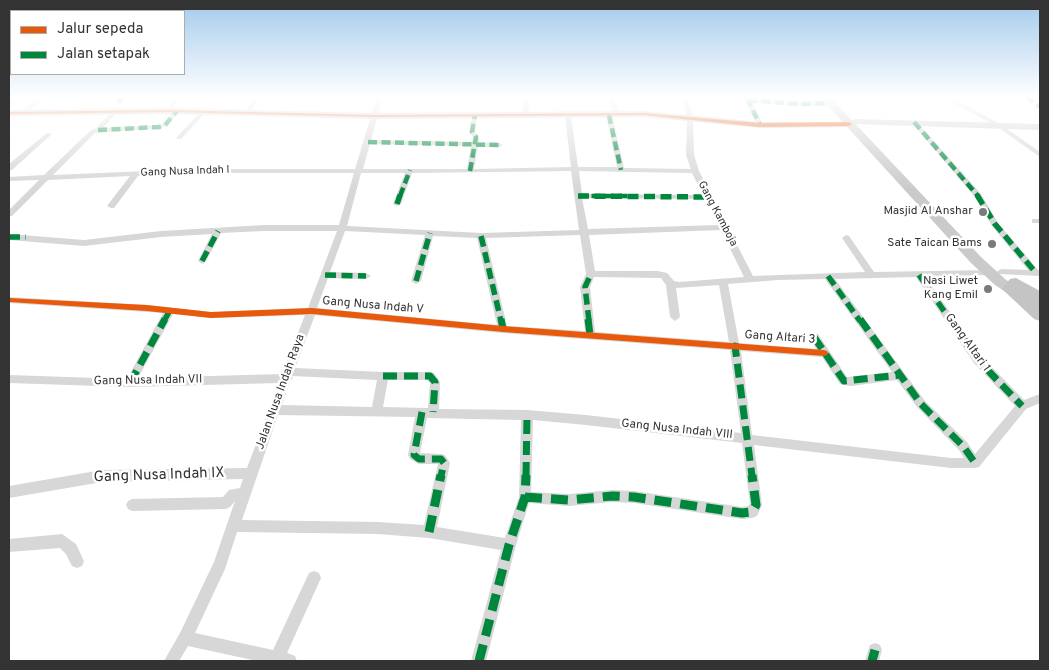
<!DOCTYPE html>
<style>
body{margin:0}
#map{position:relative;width:1049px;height:670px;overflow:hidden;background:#fff;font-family:Overpass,sans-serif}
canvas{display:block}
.frame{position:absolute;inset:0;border:10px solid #333;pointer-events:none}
.legend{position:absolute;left:10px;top:10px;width:175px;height:65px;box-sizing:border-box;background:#fff;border:1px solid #adadad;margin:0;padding:6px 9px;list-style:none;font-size:15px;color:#333}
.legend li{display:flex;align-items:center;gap:10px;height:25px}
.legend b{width:25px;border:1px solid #adadad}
</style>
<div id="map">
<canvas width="1049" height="670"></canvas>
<div class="frame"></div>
<ul class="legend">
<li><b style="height:6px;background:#e8590c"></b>Jalur sepeda</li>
<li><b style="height:6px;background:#00873e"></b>Jalan setapak</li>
</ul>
</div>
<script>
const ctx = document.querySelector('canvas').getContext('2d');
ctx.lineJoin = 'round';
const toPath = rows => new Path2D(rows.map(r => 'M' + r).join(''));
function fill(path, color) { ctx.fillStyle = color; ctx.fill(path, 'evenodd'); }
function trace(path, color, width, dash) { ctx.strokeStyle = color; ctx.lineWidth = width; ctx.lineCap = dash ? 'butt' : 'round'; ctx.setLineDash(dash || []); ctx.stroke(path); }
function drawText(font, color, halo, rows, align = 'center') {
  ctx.font = font + ' Overpass,sans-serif'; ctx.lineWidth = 5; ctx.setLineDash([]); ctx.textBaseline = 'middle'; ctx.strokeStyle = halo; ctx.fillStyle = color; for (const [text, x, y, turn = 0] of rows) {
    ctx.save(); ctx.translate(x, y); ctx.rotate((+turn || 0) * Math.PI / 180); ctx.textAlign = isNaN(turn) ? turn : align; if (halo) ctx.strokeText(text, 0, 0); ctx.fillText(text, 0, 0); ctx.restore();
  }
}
const street = toPath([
 [16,96,23,96,9,107,9,102,16,96],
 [41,96,49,96,24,114,20,114,20,112,41,96],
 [120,96,126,96,121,103,119,104,116,102,120,96],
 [175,96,181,96,171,112,167,112,166,111,175,96],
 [255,96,261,96,249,114,245,114,244,113,255,96],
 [377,96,383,96,371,140,472,142,473,137,469,132,472,115,477,114,475,132,479,137,479,142,499,143,503,145,499,147,478,147,474,169,571,167,565,116,568,114,571,116,578,167,617,167,606,115,609,113,612,115,624,168,691,169,686,155,687,118,682,96,688,96,693,118,694,155,699,171,753,276,865,272,842,238,846,235,849,236,874,272,992,270,994,272,992,274,989,275,925,277,982,357,1024,400,1040,394,1040,403,1026,409,979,467,975,468,951,468,754,445,762,505,757,516,752,518,742,519,634,503,612,502,569,506,529,503,516,545,486,661,471,661,501,550,429,538,378,534,237,532,225,569,195,633,273,650,309,573,314,571,319,573,321,578,287,653,295,656,297,661,257,661,188,646,179,661,164,661,180,633,214,562,235,501,230,507,226,509,132,511,128,509,126,505,128,501,132,499,223,497,229,490,240,488,243,479,102,482,9,498,9,486,102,470,247,468,279,383,130,387,9,383,9,375,127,379,163,313,9,303,9,297,147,305,211,312,308,308,337,231,264,231,221,233,206,261,202,264,198,261,212,234,161,237,84,246,9,240,9,234,84,240,161,231,264,225,339,225,354,173,192,173,138,176,114,208,111,208,107,206,130,176,48,180,12,216,9,216,9,210,39,180,9,181,9,177,44,175,91,130,95,129,115,109,118,111,103,128,158,125,163,124,175,110,180,111,167,126,161,128,95,133,53,175,192,169,355,169,377,96],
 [370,144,471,146,467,169,363,169,370,144],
 [571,171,579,230,481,233,347,226,361,173,405,173,393,204,397,206,401,204,412,173,571,171],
 [579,171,692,173,703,195,582,194,579,171],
 [582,198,706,199,718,225,588,229,582,198],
 [721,230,744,277,679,282,674,281,667,273,658,271,595,271,589,235,721,230],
 [345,231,425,235,411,281,416,284,421,281,433,236,477,238,497,325,317,308,328,278,366,279,371,276,366,273,330,272,345,231],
 [580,235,586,274,580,287,585,331,507,326,486,238,580,235],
 [594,277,661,278,666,285,670,317,675,321,680,317,676,288,719,285,729,342,595,332,590,287,594,277],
 [916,277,974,363,1015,406,975,454,967,442,925,401,835,279,916,277],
 [825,279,892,372,847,377,818,334,814,333,809,337,816,349,739,343,728,284,778,280,825,279],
 [173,314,211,318,305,315,282,374,138,378,173,314],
 [315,315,503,333,730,350,741,433,586,415,527,410,439,409,440,382,434,373,430,372,383,372,295,368,315,315],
 [741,351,822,357,840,384,844,385,851,386,897,380,917,407,959,450,964,458,951,458,752,435,741,351],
 [292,376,377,380,372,407,282,405,290,381,293,378,292,376],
 [388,380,427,380,430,383,428,408,383,407,388,380],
 [278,415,415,417,408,455,410,459,419,464,438,464,424,525,378,522,242,520,278,415],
 [427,418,521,420,519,497,505,538,437,527,450,463,445,455,441,454,420,453,427,418],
 [533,420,586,425,742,443,750,504,748,506,742,507,634,491,612,490,569,494,531,492,533,420],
 [524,96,530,96,528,115,525,117,522,115,524,96],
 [607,96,613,96,620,114,619,115,614,114,607,96],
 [743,96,800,102,829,101,832,103,829,105,800,106,752,102,763,125,760,127,757,125,743,96],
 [941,96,950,96,1003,126,1040,152,1040,157,999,128,941,96],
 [1023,96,1031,96,1040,104,1040,109,1023,96],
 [201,111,206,112,181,139,177,139,177,137,201,111],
 [912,121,916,121,981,194,998,223,1038,270,1040,270,1040,276,999,274,997,272,999,270,1002,269,1028,270,992,226,975,197,912,123,912,121],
 [47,133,52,134,12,170,9,170,9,164,47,133],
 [1032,219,1040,219,1040,223,1032,223,1032,219],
 [62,534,76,544,84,561,82,566,77,568,72,566,66,554,60,548,9,552,9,539,62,534],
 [875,643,880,645,882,650,879,661,865,661,870,645,875,643]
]);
const secondary = toPath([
 [169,108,375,113,644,111,760,122,851,122,855,119,1040,124,1040,130,853,124,849,127,760,128,644,117,375,119,169,114,9,116,9,110,169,108]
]);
const primary = toPath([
 [819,96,829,96,981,257,1005,279,1040,303,1040,315,995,285,971,263,819,96]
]);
const highway = toPath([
 [1016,278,1040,291,1040,321,1034,319,1002,289,1010,279,1016,278]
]);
const quietFar3 = toPath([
 [1026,96,1040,107],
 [747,98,760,125],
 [748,100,800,104,829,103],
 [119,102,123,96],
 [609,115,621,170],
 [914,122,978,196],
 [98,130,159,127,165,125,177,111],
 [368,142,499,145],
 [470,171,476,137,472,132,475,115],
 [400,196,410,170],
 [578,196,631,196]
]);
const quietFar2 = toPath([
 [977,195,995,224,1036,273],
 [578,196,707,197],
 [397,204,400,195],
 [481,236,501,321],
 [9,237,26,237],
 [202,261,218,231],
 [325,275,366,276],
 [919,275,951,321],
 [828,276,860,321],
 [416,281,430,233],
 [164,321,170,310],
 [589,321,585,287,591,274]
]);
const quietFar1 = toPath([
 [501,319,503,329],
 [588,319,590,335],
 [860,319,921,404,963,446,975,463],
 [950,319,978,360,1022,406],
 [814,337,844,381,901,375],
 [738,347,735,346,752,476],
 [383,376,430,376,435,382,433,412],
 [130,383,165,319],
 [422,412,414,455,419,459,441,459,444,463,441,476],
 [526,476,527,415]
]);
const quiet = toPath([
 [525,497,569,500,612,496,634,497,742,513,752,512,756,505,752,475],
 [429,532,441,475],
 [479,661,509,545,525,497,526,475],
 [872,661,875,650]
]);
const cycleway = toPath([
 [169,110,375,115,644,113,760,123,849,122,852,124,849,126,760,127,644,115,375,117,169,112,9,114,9,112,169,110],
 [9,298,147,305,211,312,312,308,503,326,824,350,827,351,828,353,827,355,824,356,503,332,312,314,211,318,147,311,9,302,9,298]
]);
const markers = [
 [983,212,5,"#7a7a7a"],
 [992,244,5,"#7a7a7a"],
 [988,289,5,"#7a7a7a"]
];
const farStreetnames = [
 ["Gang Nusa Indah I",185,172,-2],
 ["Gang Kamboja",717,214,62]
];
const poiNames = [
 ["Masjid Al Anshar",973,212],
 ["Sate Taican Bams",982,244],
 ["Nasi Liwet",978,282],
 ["Kang Emil",978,296]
];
const streetNames = [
 ["Gang Nusa Indah V",373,306,5],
 ["Gang Altari 3",780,338,4],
 ["Gang Altari 1",967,343,54],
 ["Gang Nusa Indah VII",148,381,-1],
 ["Jalan Nusa Indah Raya",281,392,-70],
 ["Gang Nusa Indah VIII",677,430,6]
];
const nearStreetnames = [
 ["Gang Nusa Indah IX",159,476,-2]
];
fill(street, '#d7d7d7');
fill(secondary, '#d0d0d0');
fill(primary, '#cacaca');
fill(highway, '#c4c4c4');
trace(quietFar3, '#00873e', 4.5, [9, 4.5]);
trace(quietFar2, '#00873e', 5.5, [11, 5.5]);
trace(quietFar1, '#00873e', 7, [14, 7]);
trace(quiet, '#00873e', 9, [17, 9]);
fill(cycleway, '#e8590c');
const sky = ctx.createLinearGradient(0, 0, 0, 190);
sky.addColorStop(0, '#a3caec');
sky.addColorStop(0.51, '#fff');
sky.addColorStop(1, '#ffffff00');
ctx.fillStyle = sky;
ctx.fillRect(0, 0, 1049, 190);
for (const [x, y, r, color] of markers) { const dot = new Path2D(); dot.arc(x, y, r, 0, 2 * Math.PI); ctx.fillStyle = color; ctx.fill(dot); trace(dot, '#fff', 2); }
drawText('11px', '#333', '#fff', farStreetnames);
drawText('12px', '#333', '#fff', poiNames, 'right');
drawText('12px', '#333', '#fff', streetNames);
drawText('15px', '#333', '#fff', nearStreetnames);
</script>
